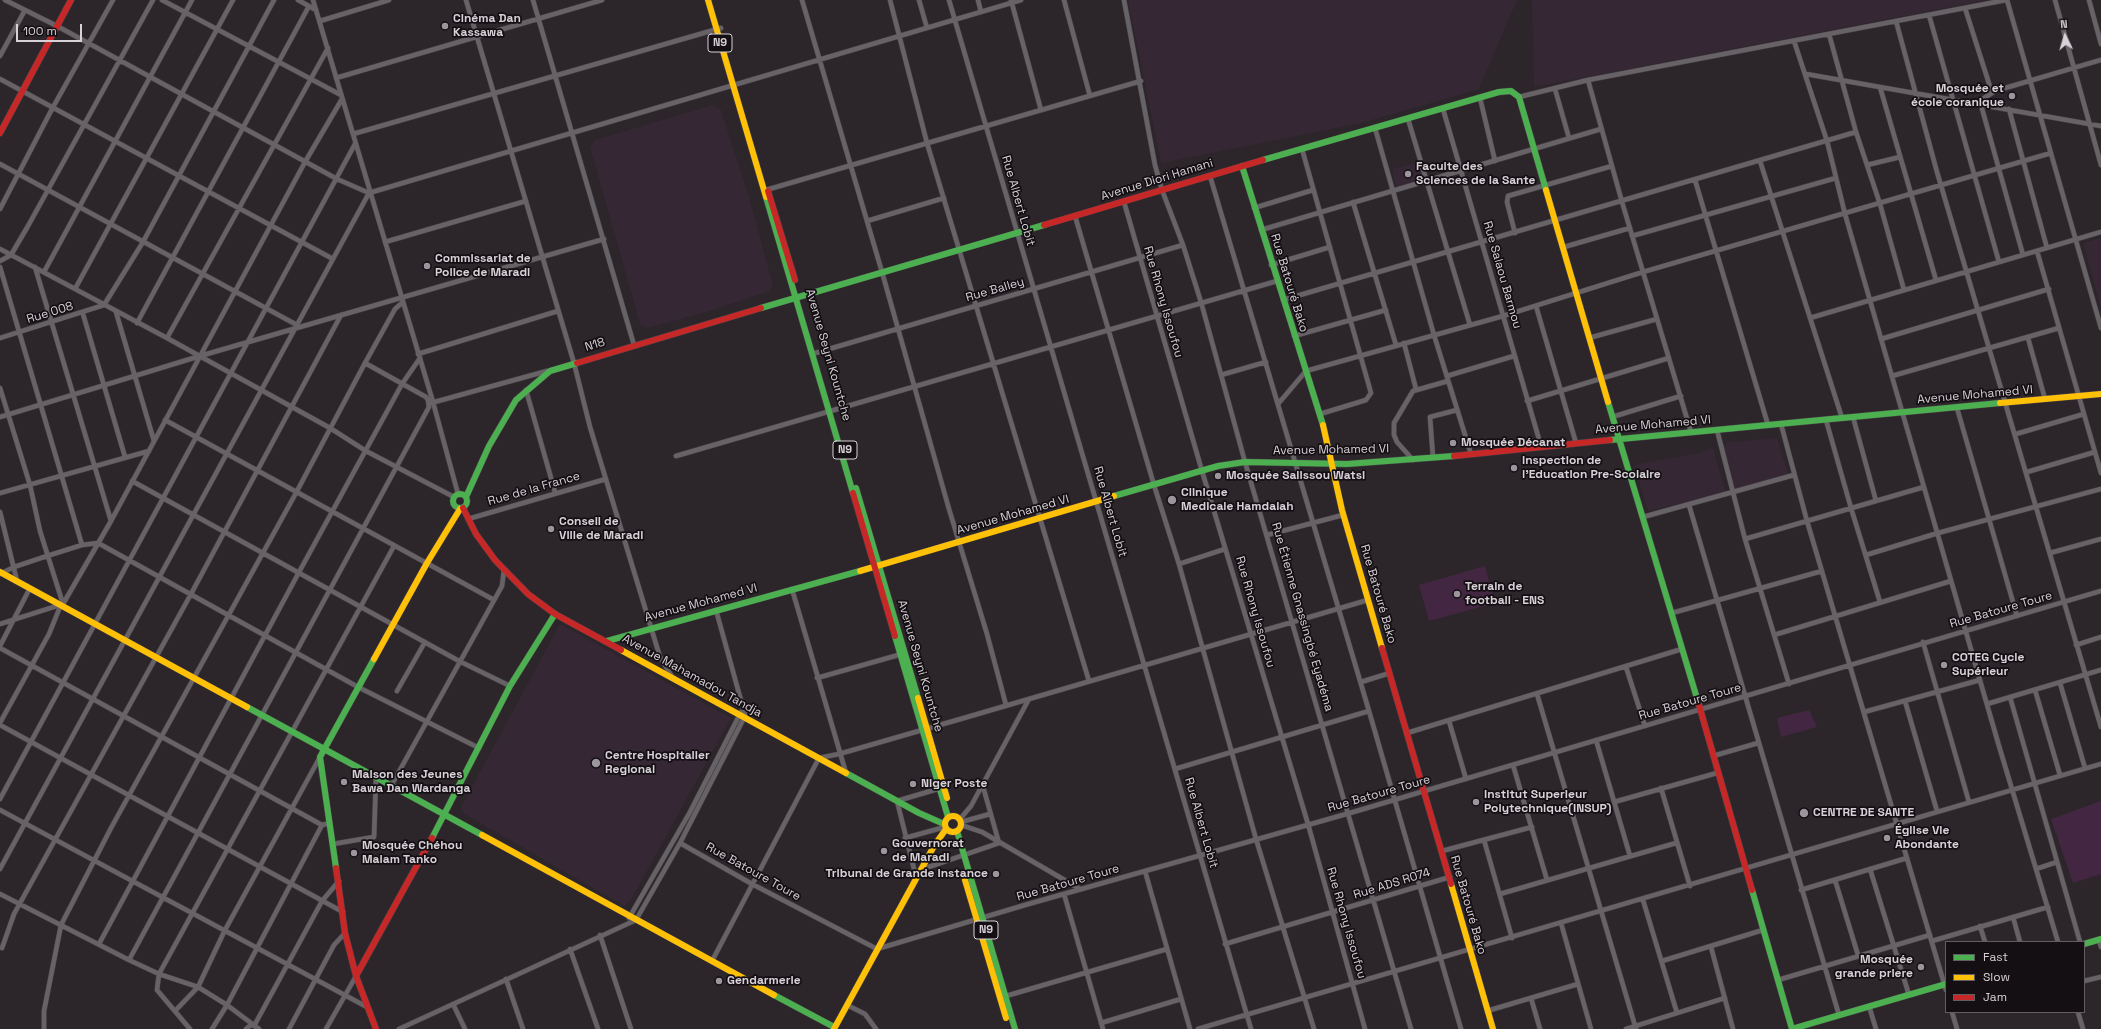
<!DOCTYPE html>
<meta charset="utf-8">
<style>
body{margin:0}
#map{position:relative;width:2101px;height:1029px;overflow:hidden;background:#2c262b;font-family:"Space Grotesk",sans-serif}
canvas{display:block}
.legend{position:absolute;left:1945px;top:941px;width:140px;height:72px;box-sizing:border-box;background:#130f13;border:1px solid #625d61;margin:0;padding:5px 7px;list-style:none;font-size:12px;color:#d8d1d7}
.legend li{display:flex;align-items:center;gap:8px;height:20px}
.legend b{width:20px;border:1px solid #625d61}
.north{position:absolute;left:2045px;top:16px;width:40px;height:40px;-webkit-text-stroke:3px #130f13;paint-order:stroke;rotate:355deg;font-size:11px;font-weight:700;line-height:16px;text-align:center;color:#d8d1d7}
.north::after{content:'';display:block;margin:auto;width:14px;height:18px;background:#d8d1d7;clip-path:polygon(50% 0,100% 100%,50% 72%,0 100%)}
.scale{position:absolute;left:16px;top:24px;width:66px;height:18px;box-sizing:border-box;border:2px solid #d8d1d7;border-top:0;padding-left:5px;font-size:12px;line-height:14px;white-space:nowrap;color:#d8d1d7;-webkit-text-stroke:3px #130f13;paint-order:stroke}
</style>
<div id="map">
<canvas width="2101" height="1029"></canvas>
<ul class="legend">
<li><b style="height:5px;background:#4caf50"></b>Fast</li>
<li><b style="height:5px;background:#ffc107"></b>Slow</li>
<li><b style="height:5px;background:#c62828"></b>Jam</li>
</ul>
<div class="north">N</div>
<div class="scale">100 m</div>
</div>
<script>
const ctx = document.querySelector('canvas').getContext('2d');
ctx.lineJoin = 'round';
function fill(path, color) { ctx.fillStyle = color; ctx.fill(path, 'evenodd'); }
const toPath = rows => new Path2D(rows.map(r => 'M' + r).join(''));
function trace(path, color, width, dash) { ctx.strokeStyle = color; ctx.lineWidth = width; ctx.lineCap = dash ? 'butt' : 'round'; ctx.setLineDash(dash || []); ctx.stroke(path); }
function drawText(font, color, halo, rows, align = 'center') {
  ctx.font = font + ' "Space Grotesk",sans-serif'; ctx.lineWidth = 3.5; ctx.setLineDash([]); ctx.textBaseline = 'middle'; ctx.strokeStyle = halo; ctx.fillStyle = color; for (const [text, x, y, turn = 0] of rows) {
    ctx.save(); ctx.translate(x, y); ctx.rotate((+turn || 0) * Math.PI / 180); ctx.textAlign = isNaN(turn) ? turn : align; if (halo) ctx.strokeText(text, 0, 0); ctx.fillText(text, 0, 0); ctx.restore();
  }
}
const built = toPath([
 [1128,0,1517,0,1479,89,1362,123,1161,163],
 [1532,0,1987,0,1534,87],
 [713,105,721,110,750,200,773,286,769,291,709,311,648,328,640,324,590,147,595,140],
 [1419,162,1424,178,1396,187,1392,169],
 [2101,238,2101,308,2083,243],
 [1777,438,1788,474,1735,489,1723,447,1728,442],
 [1713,448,1726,493,1648,511,1634,465,1699,453],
 [560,624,731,718,631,900,624,906,463,813,461,807]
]);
const green = toPath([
 [1485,566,1495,603,1429,621,1419,585],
 [1809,710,1817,727,1781,737,1777,718],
 [2101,801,2101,874,2073,883,2051,819]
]);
const street = toPath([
 [5,0,57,26,337,179,369,193],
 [162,0,341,95],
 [298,0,316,10],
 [313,0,433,402,458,494],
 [466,0,574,363,590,427,660,657,672,677],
 [533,0,634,345],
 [802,0,882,272,949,509,987,634,1006,705],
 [890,0,927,143,1089,681],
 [919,0,927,28],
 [949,0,1251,1029],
 [978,0,981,12],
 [1011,0,1041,110],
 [1064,0,1090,96],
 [1124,0,1155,165,1162,190,1183,245,1201,302,1245,462,1411,1029],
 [2007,0,2101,328],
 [2055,0,2101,165],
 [2089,0,2101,44],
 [1965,8,1992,93],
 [1929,15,1999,262],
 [320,21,389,0],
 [1896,21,1937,172,2101,727],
 [1829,34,1856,132],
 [1794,41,1827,141,1845,214,1897,394,1999,746,2058,942],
 [0,56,25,10],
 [1806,74,2101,126],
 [336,78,602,0],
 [0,79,333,259],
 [1588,80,1622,202,1691,432],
 [1880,87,1936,280],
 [1555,89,1569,138],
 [1519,97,1588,80,2006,0],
 [1480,98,1495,161],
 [1975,104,1995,91,2101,60],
 [1981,105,2023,255],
 [1443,109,1541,446],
 [2009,109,2047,248],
 [1408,119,1470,325],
 [1375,128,1434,335,1471,454],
 [353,134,721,28],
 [1302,149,1371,393,1366,400,1320,414],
 [1760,161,1842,418],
 [0,164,297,325],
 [1867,165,1900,157],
 [1210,176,1369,711,1461,1029],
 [1695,180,1768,425],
 [766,190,1141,81],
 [1124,202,1202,471,1308,824,1365,1029],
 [1353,202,1396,345],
 [1254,208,1313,190],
 [0,209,52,109,113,0],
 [1075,216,1154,485,1179,564,1256,839,1314,1029],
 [867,221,944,198],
 [1261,230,1601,129],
 [1515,233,1507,202,1508,196,1612,166],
 [1632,236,1836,178],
 [385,242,526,201],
 [1564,247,1630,228],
 [0,249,167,338,330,428,366,451,454,497],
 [2037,251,2101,473],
 [0,261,11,255,28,226,153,0],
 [1271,265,1330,247],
 [0,267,82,545],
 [35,267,111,521],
 [44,272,192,0],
 [75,289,233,0],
 [1283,300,1856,132,1880,204,1904,290],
 [1536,306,1576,443],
 [116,312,154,441],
 [83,314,125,457],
 [1810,318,2101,232],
 [137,323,309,6],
 [1294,336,1386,310],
 [0,338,104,305,143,242,274,0],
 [167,338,328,48],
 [1589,338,1657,319],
 [2028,338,2045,399],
 [1881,339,2049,289],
 [1404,343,1416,389],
 [418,354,558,311],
 [812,354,1183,245],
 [1221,375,1266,362],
 [1447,376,1514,356],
 [1892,376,2059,328],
 [0,388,30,485,40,531,63,604],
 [526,390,555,492],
 [1527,401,1669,358],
 [431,403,547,371],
 [1278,404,1306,371,1503,316,1643,272,2051,153],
 [1957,408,2017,616],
 [0,417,200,356,604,239],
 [1612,417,1681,396],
 [1853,417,1876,501],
 [165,420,494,600],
 [1826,420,1851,508,1880,602],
 [1781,424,1807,521,1946,990],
 [1717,430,1745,539,1789,684],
 [2016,434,2084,414],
 [676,456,1277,281],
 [1433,458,1430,417,1457,410],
 [1413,460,1397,442,1394,435,1394,423,1413,391,1448,381],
 [2027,472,2095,452],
 [132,481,459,661,510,686],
 [0,493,149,451],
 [1689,505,1839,1015],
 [0,512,17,581],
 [1643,517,1794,475],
 [468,519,606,479],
 [1267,535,1343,515],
 [1745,539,1924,487],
 [2050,553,2101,539],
 [1866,555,1938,533,2101,489],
 [1179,564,1225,549],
 [0,574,14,567,47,556,82,545,98,543,358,687,479,748],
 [792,589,846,773],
 [1672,613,1822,571],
 [0,624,63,604,111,521,305,162,342,99],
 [1774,635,1951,581],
 [1923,642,1969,802],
 [2076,645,2101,637],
 [0,646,30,588],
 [0,648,322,825,330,823],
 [1626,667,1645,726],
 [817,678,902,654],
 [1361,682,1390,673],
 [2060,683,2085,768],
 [2035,690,2060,775],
 [397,691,425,642],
 [1537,694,1636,1029],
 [2010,697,2080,942],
 [1905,701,1937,811],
 [1987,704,2101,670],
 [1864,712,1980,680],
 [1449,721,1466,779],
 [0,723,49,634,60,607],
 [0,725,343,912],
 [1407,733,1682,649],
 [1596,740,1630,856],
 [1713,756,1758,743],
 [1513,765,1547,880],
 [1175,769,1369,711],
 [391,786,502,586,504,570],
 [1661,788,1690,886],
 [0,799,355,144],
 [1614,802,1717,773],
 [0,810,367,1007],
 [960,819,971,806,1029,699],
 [961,822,990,814],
 [961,825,982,832,1080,889],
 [905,838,945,827],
 [1484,840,1512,938],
 [680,843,752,884,877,949,1025,905,1350,813,2101,591],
 [333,844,374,837,376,778],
 [1442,851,1532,827],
 [0,869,369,193,1021,0],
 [1870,869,1909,995],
 [2036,869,2057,862],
 [920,870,999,843,982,783],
 [1145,871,1190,1029],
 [916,877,897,801,941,788],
 [1835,880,1858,955],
 [1801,890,1907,858],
 [0,894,129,960,159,974,198,987,175,1011],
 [1064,894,1103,1029],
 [1500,894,1676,843],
 [1643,900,1677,1013],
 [2013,917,2020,942],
 [629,918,690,812,741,712],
 [1561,923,1591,1029],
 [1980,926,1985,942],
 [600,935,631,1029],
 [2099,940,2101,947],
 [1932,941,2048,907],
 [99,944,298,574,402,384,420,358],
 [1225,944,1450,877],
 [1711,947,1733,1029],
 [2,948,14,914,191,594,341,315],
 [570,949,598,1029],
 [129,960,429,407,428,400,426,397,365,363],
 [712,961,819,758,839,754,964,718,1368,600],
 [1662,961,1763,930],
 [506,979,523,1029],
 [1778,980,1930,935],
 [2084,981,2101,977],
 [1006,996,1167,949],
 [1531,998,1540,1029],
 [453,1004,465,1029],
 [847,1005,865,1014,876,1029],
 [1869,1006,1876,1029],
 [1487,1011,1578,984],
 [1952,1012,1957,1029],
 [2078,1012,2083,1029],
 [1101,1023,1181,999],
 [254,1026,322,901,339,881],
 [44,1029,44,1011,61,925,111,828,296,493,365,363,395,309,403,302],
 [190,1029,157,990,159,974,394,546],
 [212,1029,227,1005,322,825],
 [246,1029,252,1024],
 [259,1029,227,1005,198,987,225,930,320,757],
 [289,1029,334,945,345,933],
 [326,1029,356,976],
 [399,1029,636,920,680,843,744,718,745,715,716,610],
 [1198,1029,2101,764],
 [1626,1029,1725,998]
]);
const fast = toPath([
 [1263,160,1499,92,1511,91,1519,97,1546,190],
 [1242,166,1323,425],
 [766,197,853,493],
 [761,308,1044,225],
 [1608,402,1699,705],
 [1610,440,2000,403],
 [856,488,918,698],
 '453 501a7 7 0 1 1 14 0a7 7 0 1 1-14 0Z',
 [1114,496,1218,466,1245,462,1347,464,1454,456],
 [466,497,489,446,516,400,550,371,577,363],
 [895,636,948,817],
 [607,641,860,571],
 [247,707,482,835],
 [846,773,919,813,944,824],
 [957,831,1015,1029],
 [432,838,510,686,555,614],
 [336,868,320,757,374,659],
 [1752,890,1792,1029],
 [2084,944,2101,939],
 [774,995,834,1027],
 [1792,1029,1946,984]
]);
const slow = toPath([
 [708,0,766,197],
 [1546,190,1608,402],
 [2000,403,2101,394],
 [1323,425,1342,510,1382,648],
 [860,571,1114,496],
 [0,572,247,707],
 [621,650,846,773],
 [374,659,427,563,460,509],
 [918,698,947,798],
 '945 824a8 8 0 1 1 16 0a8 8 0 1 1-16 0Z',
 [482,835,774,995],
 [965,880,1006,1018],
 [1451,884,1493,1029],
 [834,1029,934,846,946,829]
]);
const jam = toPath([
 [0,133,71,0],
 [768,191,795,280],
 [1044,225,1263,160],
 [577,363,761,308],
 [1454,456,1610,440],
 [853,493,895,636],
 [463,508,476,534,495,560,528,594,555,614,621,650],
 [1382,648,1451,884],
 [1699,705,1752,890],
 [336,868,345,933,356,976,376,1029],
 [356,976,432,838]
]);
const markers = [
 [445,26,4,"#9c959b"],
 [2012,96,4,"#9c959b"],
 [1408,174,4,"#9c959b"],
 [427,266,4,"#9c959b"],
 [1453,443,4,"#9c959b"],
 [1514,468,4,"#9c959b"],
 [1218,476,4,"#9c959b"],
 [1172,500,5,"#9c959b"],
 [551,529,4,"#9c959b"],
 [1457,594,4,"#9c959b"],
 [1944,665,4,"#9c959b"],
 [596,763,5,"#9c959b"],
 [344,782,4,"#9c959b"],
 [913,784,4,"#9c959b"],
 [1476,802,4,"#9c959b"],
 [1804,813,5,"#9c959b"],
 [1887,838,4,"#9c959b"],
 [884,851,4,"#9c959b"],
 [354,853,4,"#9c959b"],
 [996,874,4,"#9c959b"],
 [1921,967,4,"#9c959b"],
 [719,981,4,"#9c959b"]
];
const shields = [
 [720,43,24],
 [845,450,24],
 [986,930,24]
];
const shieldNames = [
 ["N9",720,43],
 ["N9",845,450],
 ["N9",986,930]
];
const poiNames = [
 ["Cinéma Dan",453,19],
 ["Kassawa",453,33],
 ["Mosquée et",2004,89,"right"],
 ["école coranique",2004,103,"right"],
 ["Faculte des",1416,167],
 ["Sciences de la Sante",1416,181],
 ["Commissariat de",435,259],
 ["Police de Maradi",435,273],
 ["Mosquée Décanat",1461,443],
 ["Inspection de",1522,461],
 ["l'Education Pre-Scolaire",1522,475],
 ["Mosquée Salissou Watsi",1226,476],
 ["Clinique",1181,493],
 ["Medicale Hamdalah",1181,507],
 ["Conseil de",559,522],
 ["Ville de Maradi",559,536],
 ["Terrain de",1465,587],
 ["football - ENS",1465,601],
 ["COTEG Cycle",1952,658],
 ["Supérieur",1952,672],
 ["Centre Hospitalier",605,756],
 ["Regional",605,770],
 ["Maison des Jeunes",352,775],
 ["Bawa Dan Wardanga",352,789],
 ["Niger Poste",921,784],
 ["Institut Superieur",1484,795],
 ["Polytechnique(INSUP)",1484,809],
 ["CENTRE DE SANTE",1813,813],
 ["Église Vie",1895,831],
 ["Abondante",1895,845],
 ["Gouvernorat",892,844],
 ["de Maradi",892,858],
 ["Mosquée Chéhou",362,846],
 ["Malam Tanko",362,860],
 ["Tribunal de Grande Instance",988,874,"right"],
 ["Mosquée",1913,960,"right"],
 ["grande priere",1913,974,"right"],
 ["Gendarmerie",727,981]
];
const streetNames = [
 ["Avenue Diori Hamani",1157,180,-17],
 ["Rue Albert Lobit",1018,201,74],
 ["Rue Salaou Barmou",1502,275,74],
 ["Rue Batouré Bako",1289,283,73],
 ["Rue Balley",995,290,-16],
 ["Rue Rhony Issoufou",1163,302,74],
 ["Rue 008",50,313,-17],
 ["N18",595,345,-17],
 ["Avenue Seyni Kountche",828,355,74],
 ["Avenue Mohamed VI",1975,395,-5],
 ["Avenue Mohamed VI",1653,425,-5],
 ["Avenue Mohamed VI",1331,450,-1],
 ["Rue de la France",534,489,-16],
 ["Rue Albert Lobit",1110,512,74],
 ["Avenue Mohamed VI",1013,515,-16],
 ["Rue Batouré Bako",1378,594,74],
 ["Avenue Mohamed VI",701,603,-15],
 ["Rue Batoure Toure",2001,610,-16],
 ["Rue Rhony Issoufou",1255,612,74],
 ["Rue Étienne Gnassingbé Eyadéma",1302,617,74],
 ["Avenue Seyni Kountche",920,666,74],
 ["Avenue Mahamadou Tandja",692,676,29],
 ["Rue Batoure Toure",1690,702,-16],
 ["Rue Batoure Toure",1379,794,-16],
 ["Rue Albert Lobit",1201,823,74],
 ["Rue Batoure Toure",753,872,29],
 ["Rue Batoure Toure",1068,883,-16],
 ["Rue ADS R074",1392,884,-17],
 ["Rue Batouré Bako",1468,905,74],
 ["Rue Rhony Issoufou",1346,923,74]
];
fill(built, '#352734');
fill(green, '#432641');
trace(street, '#474247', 5.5);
trace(fast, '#474247', 7);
trace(slow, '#474247', 7);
trace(jam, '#474247', 7);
trace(street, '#676266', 4.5);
trace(fast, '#4caf50', 6);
trace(slow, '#ffc107', 6);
trace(jam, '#c62828', 6);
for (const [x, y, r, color] of markers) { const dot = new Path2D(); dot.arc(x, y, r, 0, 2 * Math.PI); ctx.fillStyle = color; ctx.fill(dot); trace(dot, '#130f13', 1.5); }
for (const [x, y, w] of shields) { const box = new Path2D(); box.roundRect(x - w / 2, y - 9, w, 18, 3); ctx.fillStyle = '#130f13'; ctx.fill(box); trace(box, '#d8d1d7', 1); }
drawText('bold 11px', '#d8d1d7', null, shieldNames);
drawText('bold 12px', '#d8d1d7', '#130f13', poiNames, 'left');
drawText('12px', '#d8d1d7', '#130f13', streetNames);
</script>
